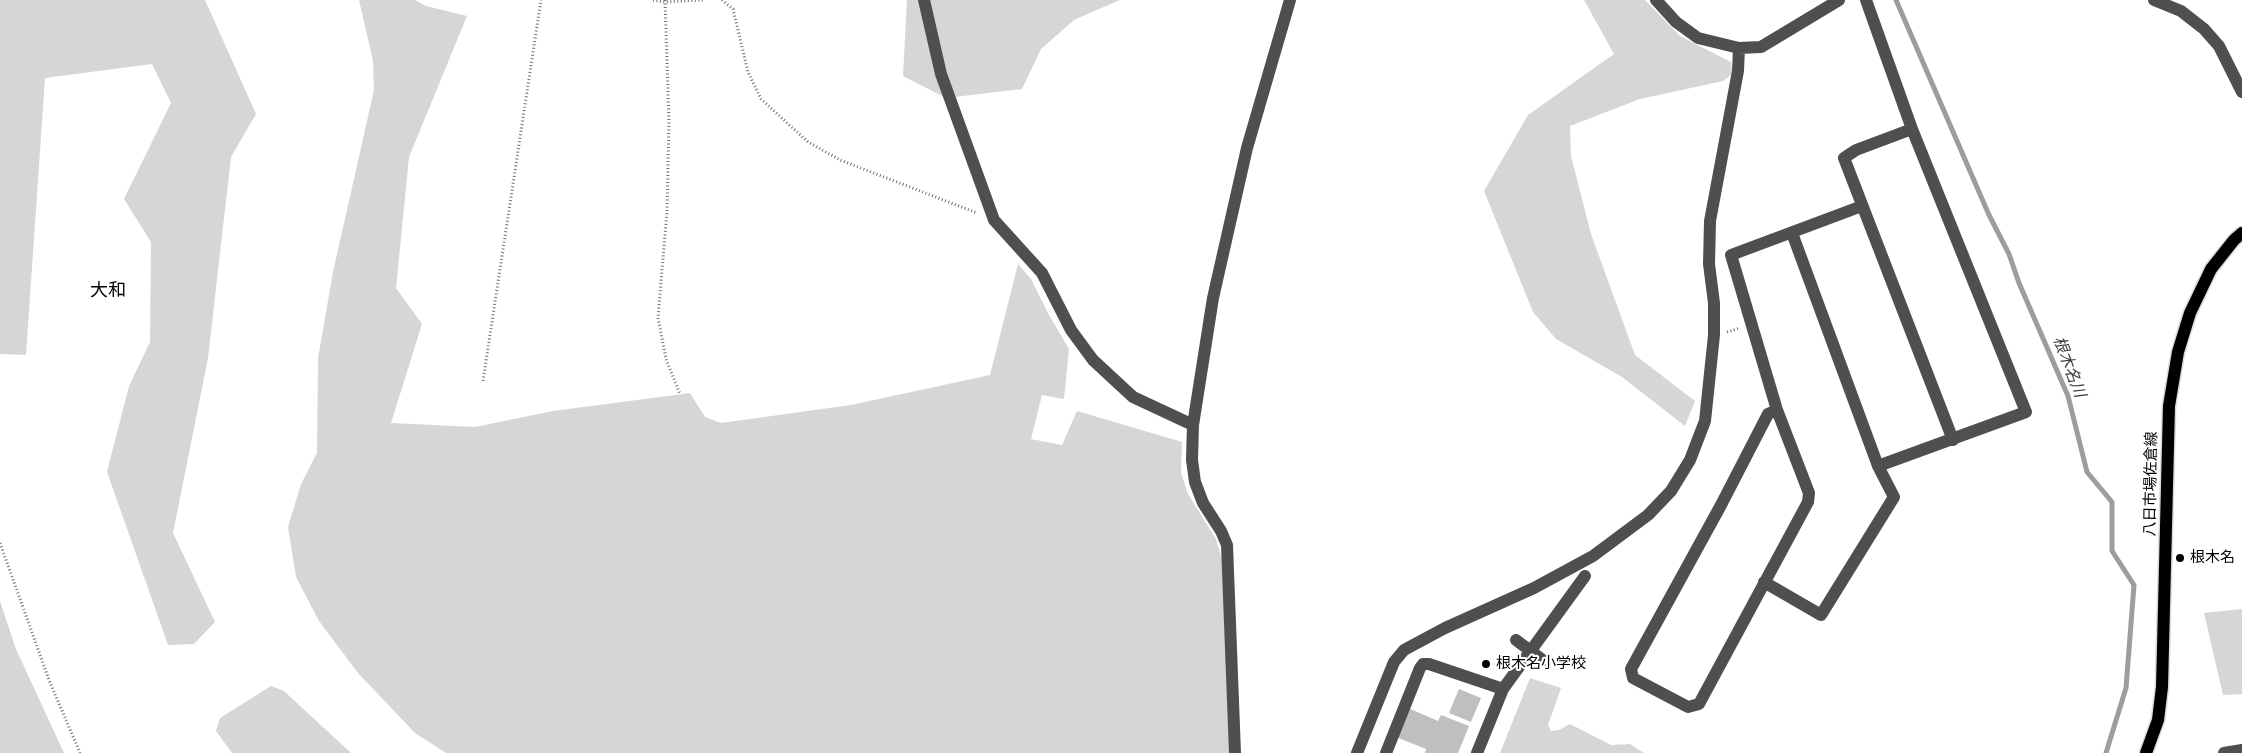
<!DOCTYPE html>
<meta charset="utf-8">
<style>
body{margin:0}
canvas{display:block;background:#fff}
</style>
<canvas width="2242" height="753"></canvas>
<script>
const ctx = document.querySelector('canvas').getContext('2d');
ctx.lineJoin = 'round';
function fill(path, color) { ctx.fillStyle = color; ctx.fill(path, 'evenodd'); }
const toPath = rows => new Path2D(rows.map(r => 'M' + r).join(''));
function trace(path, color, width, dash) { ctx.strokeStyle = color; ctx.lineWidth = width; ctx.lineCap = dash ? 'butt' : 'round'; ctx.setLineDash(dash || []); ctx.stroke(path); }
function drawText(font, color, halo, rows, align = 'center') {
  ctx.font = font + ' "Work Sans","Noto Sans JP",sans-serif'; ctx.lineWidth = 4; ctx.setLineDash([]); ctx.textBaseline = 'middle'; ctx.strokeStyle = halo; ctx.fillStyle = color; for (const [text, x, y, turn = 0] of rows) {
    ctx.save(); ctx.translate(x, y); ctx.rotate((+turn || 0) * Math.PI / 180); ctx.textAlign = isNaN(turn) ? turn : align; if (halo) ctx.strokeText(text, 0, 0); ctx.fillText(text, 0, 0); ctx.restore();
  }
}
const green = toPath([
 [0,0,205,0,256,114,231,157,208,358,173,533,215,622,194,644,168,645,107,472,129,386,150,342,151,242,124,199,171,103,152,64,45,78,26,355,0,354],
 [359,0,415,0,426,6,467,16,409,157,396,288,422,324,391,423,475,427,553,411,690,393,705,417,721,423,851,405,990,375,1018,264,1031,279,1049,315,1069,349,1064,399,1042,395,1031,439,1062,445,1077,411,1182,442,1181,472,1188,494,1216,539,1222,560,1231,753,446,753,415,733,358,673,319,621,296,577,288,527,301,484,317,453,318,358,333,272,374,90,373,61],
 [907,0,1120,0,1074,20,1041,49,1022,89,946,98,903,76],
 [1584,0,1645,0,1680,36,1731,62,1732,74,1723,81,1640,99,1570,126,1571,156,1591,234,1635,355,1695,401,1685,426,1622,377,1556,339,1533,312,1484,191,1528,115,1614,54],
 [0,601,16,649,64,753,0,753],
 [2242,609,2242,694,2223,695,2204,613],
 [1530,678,1561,688,1548,725,1551,731,1559,730,1570,724,1611,745,1630,744,1644,753,1500,753],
 [271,686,284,691,351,753,232,753,216,731,220,718]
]);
const stream = toPath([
 [1896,0,1989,215,2009,254,2019,283,2068,396,2087,472,2112,502,2112,551,2134,585,2126,688,2106,753]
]);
const building = toPath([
 [1459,689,1481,698,1471,722,1449,713],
 [1408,708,1438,721,1441,715,1469,726,1458,753,1425,753,1426,749,1396,737]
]);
const path = toPath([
 [653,0,665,2,703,0],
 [665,0,669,122,667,211,658,318,666,359,680,394],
 [722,0,733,9,748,72,761,99,808,142,840,160,977,213],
 [1727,332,1740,328],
 [483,381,541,0],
 [0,543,49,680,80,753]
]);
const minor = toPath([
 [924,0,941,74,994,220,1042,273,1071,330,1093,360,1133,397,1193,425],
 [1656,0,1676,22,1698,38,1739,48,1761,47,1839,0],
 [1866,0,1912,129,2026,412,1878,466],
 [2154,0,2181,11,2204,29,2219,46,2242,92],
 [1912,129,1856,150,1844,158,1953,440],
 [1777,410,1768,414,1721,505,1631,669,1633,678,1688,707,1699,704,1808,502,1809,493,1777,410,1731,255,1862,206],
 [1764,582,1821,615,1894,497,1878,466,1792,233],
 [1516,640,1544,661],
 [1235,753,1227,545,1221,531,1203,503,1195,482,1192,460,1193,425,1213,298,1247,148,1290,0],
 [1357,753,1394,662,1404,650,1445,628,1534,588,1593,556,1648,515,1671,491,1690,460,1705,421,1714,335,1714,303,1709,264,1710,221,1738,71,1739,48],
 [1386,753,1420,668,1423,664,1429,664,1503,689],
 [1477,753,1503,689,1585,576],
 [2224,753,2242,750]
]);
const major = toPath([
 [2146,753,2158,720,2162,687,2169,406,2178,352,2190,313,2211,269,2234,240,2242,233]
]);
const markers = [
 [2180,558,5,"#000"],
 [1486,664,5,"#000"]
];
const streetNames = [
 ["八日市場佐倉線",2151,484,-89]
];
const poiNames = [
 ["根木名",2190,558],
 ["根木名小学校",1496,664]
];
const waterNames = [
 ["根木名川",2069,367,69]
];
const quarterNames = [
 ["大和",108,291]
];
fill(green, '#d6d6d6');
trace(stream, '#9d9d9d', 5);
fill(building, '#bfbfbf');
trace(major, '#dbdbdb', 15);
trace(path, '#717171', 3, [1, 2.5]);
trace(minor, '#4f4f4f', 12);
trace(major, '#000', 12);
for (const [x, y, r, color] of markers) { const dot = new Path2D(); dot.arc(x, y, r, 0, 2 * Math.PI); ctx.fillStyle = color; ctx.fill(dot); trace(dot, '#fff', 2); }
drawText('15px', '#000', '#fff', streetNames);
drawText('15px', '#000', '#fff', poiNames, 'left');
drawText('italic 16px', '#3e3e3e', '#fff', waterNames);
drawText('18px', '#000', '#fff', quarterNames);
</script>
